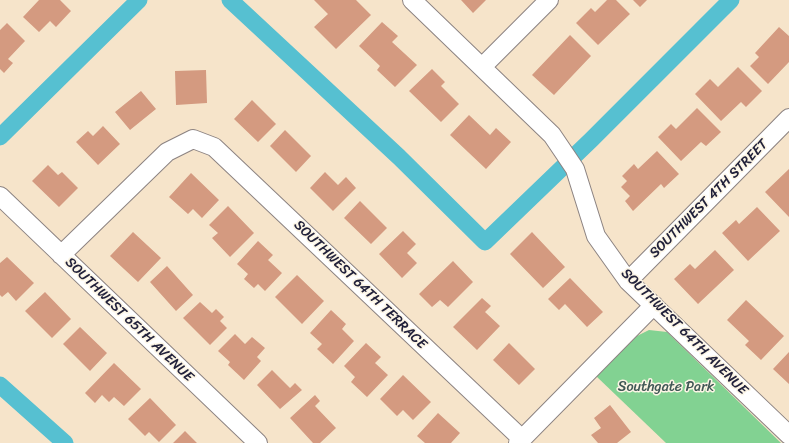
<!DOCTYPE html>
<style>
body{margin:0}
canvas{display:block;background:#f6e4ca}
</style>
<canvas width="789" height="443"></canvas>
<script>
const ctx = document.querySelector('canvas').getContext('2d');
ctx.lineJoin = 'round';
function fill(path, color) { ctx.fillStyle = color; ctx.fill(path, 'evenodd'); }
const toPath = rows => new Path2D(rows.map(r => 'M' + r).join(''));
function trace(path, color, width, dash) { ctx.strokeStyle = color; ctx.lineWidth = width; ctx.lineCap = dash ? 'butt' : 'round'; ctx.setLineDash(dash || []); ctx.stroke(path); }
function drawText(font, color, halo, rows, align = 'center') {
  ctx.font = font + ' Sriracha,sans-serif'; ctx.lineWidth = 3; ctx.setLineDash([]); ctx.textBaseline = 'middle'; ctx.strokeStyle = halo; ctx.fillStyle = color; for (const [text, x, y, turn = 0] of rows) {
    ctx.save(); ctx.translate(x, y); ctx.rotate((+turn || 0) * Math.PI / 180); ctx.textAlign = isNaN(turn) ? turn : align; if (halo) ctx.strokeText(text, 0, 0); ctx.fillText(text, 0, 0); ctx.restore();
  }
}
const green = toPath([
 [649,330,667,332,781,443,666,443,596,376,637,336]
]);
const canal = toPath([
 [230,0,399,157,485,242,591,140,731,0],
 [0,137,139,0],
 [0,385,65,443]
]);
const building = toPath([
 [39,0,60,0,71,11,56,27,50,21,39,32,23,17],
 [314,0,356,0,371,15,336,49,314,27,328,14],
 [461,0,486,0,473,13],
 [607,0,616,0,630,14,598,45,576,23,591,8,595,12],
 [633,0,647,0,640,7],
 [382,22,398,36,392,42,417,65,395,87,377,70,380,66,359,46],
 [7,23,25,41,8,59,13,63,4,73,0,69,0,30],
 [779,27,789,36,789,62,768,84,750,66,759,57,755,53],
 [570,35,591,56,554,95,532,75],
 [738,67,762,91,746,107,741,102,721,121,695,94,710,79,718,87],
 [432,69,445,82,441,86,459,104,441,122,409,91],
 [206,70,207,103,176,105,175,71],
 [141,91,156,109,130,130,115,112],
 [252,100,276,124,258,142,234,119],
 [697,108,721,132,706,146,701,142,681,161,658,137,671,124,676,129],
 [469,115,490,135,496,128,511,142,486,169,450,135],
 [103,126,120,144,98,165,76,142,88,131,93,136],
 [285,130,311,156,296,172,270,146],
 [657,151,679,174,664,188,661,184,633,211,625,201,630,196,621,187,627,181,622,176,634,164,638,169],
 [48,165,58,175,62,172,78,188,59,207,32,181],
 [789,169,789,217,765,192],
 [325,172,338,185,346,177,356,188,333,211,310,188],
 [191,173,219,200,202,218,193,209,188,214,169,197],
 [360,201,387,228,371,244,344,218],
 [228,206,254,233,230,257,212,238,218,233,209,225],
 [757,207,780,231,748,261,722,233,736,220,739,224],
 [403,231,416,244,407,253,417,263,402,278,379,254],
 [133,232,161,258,138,282,110,256],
 [532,232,565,267,543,288,510,254],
 [258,241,273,255,268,260,282,273,265,291,258,284,254,288,244,279,248,274,237,264],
 [715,250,734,270,698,304,674,279,690,264,695,269],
 [7,257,34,283,16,301,8,292,2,297,0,295,0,263],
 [453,261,473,282,448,307,440,300,432,307,419,294],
 [167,266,193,295,176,311,150,282],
 [297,275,324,301,302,324,275,297],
 [570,278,603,312,587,327,565,304,559,310,548,299],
 [45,292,71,319,52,338,25,311],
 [482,298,491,306,485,312,500,326,477,350,453,327],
 [746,300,784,336,761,360,745,345,749,341,727,320],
 [200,302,212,313,216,309,224,317,220,321,227,328,210,345,183,318],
 [331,310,346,324,342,329,354,341,333,364,317,349,322,344,310,333],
 [80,327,107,353,90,371,63,344],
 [235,334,245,344,252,337,265,348,257,357,261,361,244,380,228,365,230,362,218,351],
 [366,343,381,357,375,363,388,375,367,397,351,382,355,377,344,366],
 [509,343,535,369,519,385,493,360],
 [789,352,789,384,773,369],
 [114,363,141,389,124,406,114,397,109,402,102,395,95,403,85,393],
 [272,370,290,388,295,383,302,390,280,409,257,385],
 [403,375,431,402,413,420,403,410,397,416,380,399],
 [315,395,320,401,315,406,336,428,320,443,313,443,290,418],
 [150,398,176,425,159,442,149,432,145,436,128,419],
 [610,405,631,432,617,443,598,443,591,435,601,428,594,418],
 [438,413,460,433,451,443,425,443,417,436],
 [185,431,197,443,173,443]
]);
const minor = toPath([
 [412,0,552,135,575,169,596,236,628,281,789,435],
 [482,67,549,0],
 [0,196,258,443],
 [61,255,167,152,193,139,214,147,522,439],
 [628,281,789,118],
 [518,443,654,305]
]);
const streetNames = [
 ["SOUTHWEST 4TH STREET",709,199,-45],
 ["SOUTHWEST 64TH TERRACE",360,285,44],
 ["SOUTHWEST 65TH AVENUE",129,320,44],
 ["SOUTHWEST 64TH AVENUE",684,332,45]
];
const parkNames = [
 ["Southgate Park",666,387]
];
fill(green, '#82d292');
trace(canal, '#56c0d1', 17);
fill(building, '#d49a80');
trace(minor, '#8c8382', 20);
trace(minor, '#fff', 18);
drawText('14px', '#22223b', '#fcf5e5', streetNames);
drawText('14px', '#3f5755', '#fcf5e5', parkNames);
</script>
